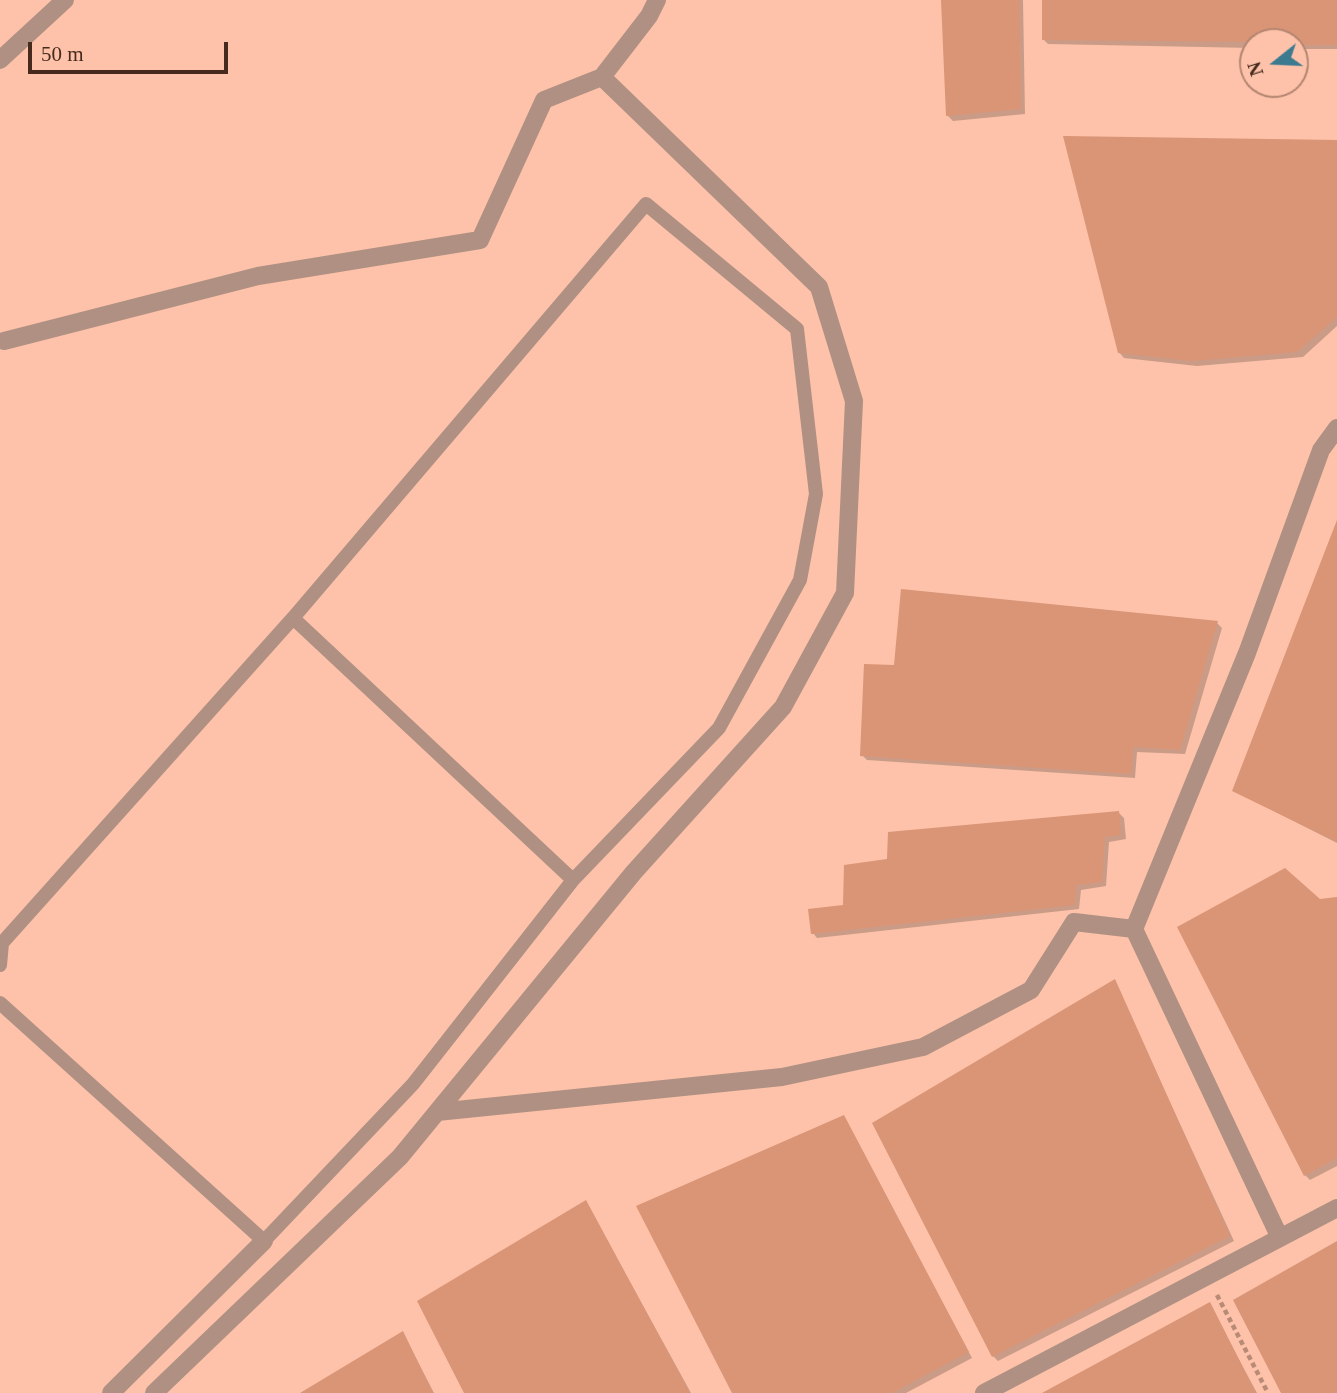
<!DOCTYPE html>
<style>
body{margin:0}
#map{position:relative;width:1337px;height:1393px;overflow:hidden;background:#fdc2a9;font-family:Georgia,serif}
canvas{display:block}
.north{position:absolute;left:1239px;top:28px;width:70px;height:70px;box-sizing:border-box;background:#fdc2a9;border:2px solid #b48571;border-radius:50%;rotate:252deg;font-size:19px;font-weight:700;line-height:28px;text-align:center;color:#462a1e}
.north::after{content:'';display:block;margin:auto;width:24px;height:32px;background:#3c7a90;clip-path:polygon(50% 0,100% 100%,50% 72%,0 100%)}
.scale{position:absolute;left:28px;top:42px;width:200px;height:32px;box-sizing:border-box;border:4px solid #462a1e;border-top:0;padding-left:9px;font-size:21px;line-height:24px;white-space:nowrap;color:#462a1e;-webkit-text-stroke:5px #fdc2a9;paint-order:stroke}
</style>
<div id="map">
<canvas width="1337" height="1393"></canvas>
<div class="north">N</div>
<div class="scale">50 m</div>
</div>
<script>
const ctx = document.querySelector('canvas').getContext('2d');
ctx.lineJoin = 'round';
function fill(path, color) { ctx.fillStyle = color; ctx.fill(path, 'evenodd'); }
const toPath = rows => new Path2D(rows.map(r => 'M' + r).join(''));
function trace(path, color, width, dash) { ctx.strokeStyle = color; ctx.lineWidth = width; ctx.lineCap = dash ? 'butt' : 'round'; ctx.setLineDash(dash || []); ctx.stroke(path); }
const shadow = toPath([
 [943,0,1023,0,1025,114,953,121,948,116],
 [1044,0,1337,0,1337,49,1295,49,1295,42,1253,42,1253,48,1048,44,1043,39],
 [1337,142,1337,326,1303,357,1197,366,1124,358,1119,352],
 [1337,524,1337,843,1234,791],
 [1217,623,1222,628,1185,754,1137,752,1135,778,867,760,862,755],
 [1119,813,1124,818,1126,839,1109,842,1106,886,1081,890,1079,909,817,938,813,933,845,906],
 [1337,898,1337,1166,1310,1180,1305,1175,1319,901],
 [1114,981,1234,1241,998,1361,993,1356],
 [843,1117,972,1358,906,1393,734,1393],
 [586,1202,691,1393,466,1393],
 [1209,1304,1257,1393,1045,1393],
 [403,1333,434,1393,303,1393]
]);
const building = toPath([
 [941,0,1019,0,1021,109,946,116],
 [1042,0,1337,0,1337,45,1295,45,1295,42,1042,40],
 [1063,136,1337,140,1337,317,1297,352,1191,361,1118,353],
 [1337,520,1337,842,1232,791],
 [901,589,1218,621,1180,750,1133,747,1131,774,860,756,864,664,894,665],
 [1119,811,1121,835,1105,837,1102,882,1076,885,1075,905,811,934,808,909,843,905,844,865,887,859,888,832],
 [1285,868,1320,899,1337,897,1337,1158,1304,1176,1177,927],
 [1115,979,1230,1236,992,1357,872,1123],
 [844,1115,969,1352,892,1393,732,1393,636,1206],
 [586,1200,690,1393,464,1393,417,1301],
 [1337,1241,1337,1393,1281,1393,1233,1300],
 [1210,1302,1256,1393,1042,1393],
 [403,1331,433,1393,300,1393]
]);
const path = toPath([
 [1217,1295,1268,1393]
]);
const service = toPath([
 [293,618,573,880],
 [0,965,2,943,293,618,646,204,797,329,816,494,800,580,719,728,573,880,413,1084,264,1241,0,1003]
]);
const minor = toPath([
 [0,60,65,0],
 [4,341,258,276,480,240,544,100,602,77,649,16,657,0],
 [437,1112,782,1077,923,1047,1031,990,1074,922,1134,929],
 [1280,1238,1134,929,1247,653,1321,450,1337,428],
 [111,1393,264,1241],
 [154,1393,400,1157,634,872,783,707,845,593,854,401,819,287,602,77],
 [984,1393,1337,1208]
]);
fill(shadow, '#0003');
fill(building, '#da9476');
trace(path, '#b98a76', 4.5, [5, 3.5]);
trace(service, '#af9082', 14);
trace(minor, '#af9082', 18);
</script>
